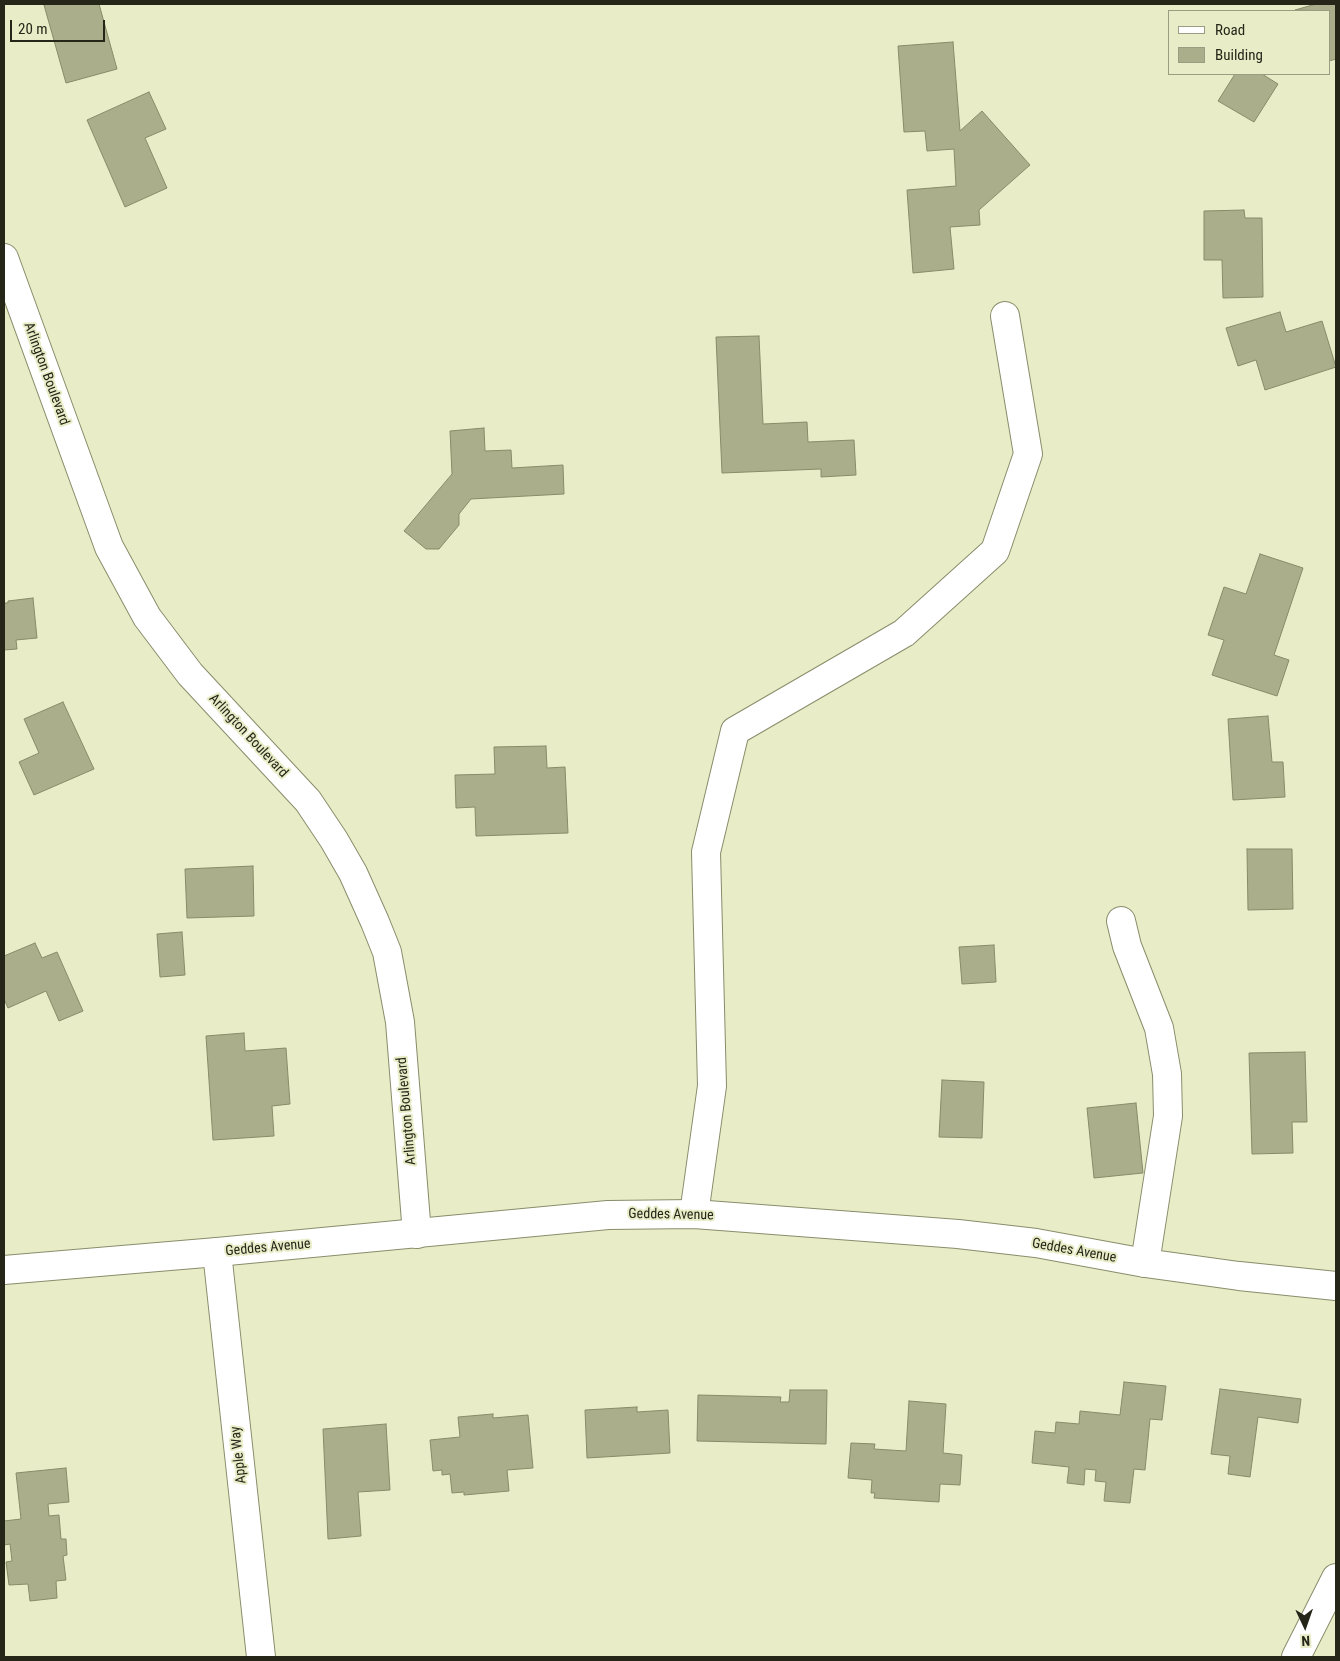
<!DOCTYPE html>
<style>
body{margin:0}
#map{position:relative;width:1340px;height:1661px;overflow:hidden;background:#e8ecc7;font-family:"Roboto Condensed",sans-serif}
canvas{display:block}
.frame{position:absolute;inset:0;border:5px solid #252618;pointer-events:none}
.legend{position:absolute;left:1168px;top:10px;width:162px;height:65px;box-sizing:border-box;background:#e8ecc7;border:1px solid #9a9d81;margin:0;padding:6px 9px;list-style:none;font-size:15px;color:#252618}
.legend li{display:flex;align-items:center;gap:10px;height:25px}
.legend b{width:25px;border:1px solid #9a9d81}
.north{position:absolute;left:1280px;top:1601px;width:50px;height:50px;-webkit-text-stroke:4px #e8ecc7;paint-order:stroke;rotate:177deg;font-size:14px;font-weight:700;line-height:20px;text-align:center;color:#252618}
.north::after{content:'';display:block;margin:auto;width:18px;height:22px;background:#252618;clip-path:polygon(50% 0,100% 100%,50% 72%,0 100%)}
.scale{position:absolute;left:10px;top:20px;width:95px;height:22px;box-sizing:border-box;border:2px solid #252618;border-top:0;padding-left:6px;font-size:15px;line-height:18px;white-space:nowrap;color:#252618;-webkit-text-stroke:4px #e8ecc7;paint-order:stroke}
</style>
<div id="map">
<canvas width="1340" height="1661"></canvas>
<div class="frame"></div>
<ul class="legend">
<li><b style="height:6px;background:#fff"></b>Road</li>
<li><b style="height:14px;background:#aaae8a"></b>Building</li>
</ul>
<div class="north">N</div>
<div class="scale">20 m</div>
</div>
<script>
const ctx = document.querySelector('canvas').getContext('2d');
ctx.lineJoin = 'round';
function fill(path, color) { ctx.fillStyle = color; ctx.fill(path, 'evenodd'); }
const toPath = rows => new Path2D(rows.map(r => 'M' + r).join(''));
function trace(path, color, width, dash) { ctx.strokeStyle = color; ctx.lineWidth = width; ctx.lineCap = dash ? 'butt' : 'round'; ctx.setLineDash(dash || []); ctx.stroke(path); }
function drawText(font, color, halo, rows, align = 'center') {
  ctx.font = font + ' "Roboto Condensed",sans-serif'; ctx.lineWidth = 4; ctx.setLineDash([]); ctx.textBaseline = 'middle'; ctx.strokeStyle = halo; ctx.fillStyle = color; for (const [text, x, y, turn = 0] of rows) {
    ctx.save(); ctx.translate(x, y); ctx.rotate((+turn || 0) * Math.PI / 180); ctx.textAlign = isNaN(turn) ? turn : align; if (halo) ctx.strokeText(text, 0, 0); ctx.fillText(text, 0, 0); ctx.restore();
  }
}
const building = toPath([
 [49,4,99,4,117,69,66,83,44,5,49,4],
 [1316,4,1336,4,1336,59,1329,61,1329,11,1295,10,1316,4],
 [953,42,960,131,982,111,1030,165,979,210,980,225,950,227,954,269,913,273,907,190,956,186,954,149,927,151,925,131,904,132,898,46,953,42],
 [1235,74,1262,74,1278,84,1254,122,1218,101,1235,74],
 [149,92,166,129,145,138,167,188,125,207,87,120,149,92],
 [1244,210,1245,218,1262,218,1263,297,1223,298,1222,260,1204,260,1204,211,1244,210],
 [1280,312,1286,332,1322,321,1336,367,1265,390,1256,360,1238,366,1226,328,1280,312],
 [759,336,763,424,807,422,808,442,854,440,856,475,821,477,821,469,722,473,716,337,759,336],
 [484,428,485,451,511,450,512,468,563,465,564,494,471,499,459,514,459,525,439,549,426,549,404,531,452,474,450,431,484,428],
 [1260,554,1303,568,1274,655,1289,660,1277,696,1212,675,1224,640,1208,635,1224,587,1246,594,1260,554],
 [33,598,37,638,16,640,17,649,4,650,4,603,8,603,8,601,33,598],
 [63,702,94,769,34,795,19,762,39,753,24,719,63,702],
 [1268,716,1272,762,1283,762,1285,797,1233,800,1228,719,1268,716],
 [546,746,547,768,565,767,568,833,476,836,475,807,456,808,455,775,495,774,494,747,546,746],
 [1247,849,1292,849,1293,909,1248,910,1247,849],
 [253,866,254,916,187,918,185,869,253,866],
 [182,932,185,975,160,977,157,934,182,932],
 [35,943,42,958,57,952,83,1011,59,1021,46,991,8,1008,4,999,4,956,35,943],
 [994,945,996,982,962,984,959,947,994,945],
 [244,1033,245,1051,286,1048,290,1104,272,1106,274,1136,213,1140,206,1036,244,1033],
 [1305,1052,1307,1122,1292,1122,1293,1153,1252,1154,1249,1053,1305,1052],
 [942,1080,984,1082,982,1138,939,1137,942,1080],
 [1136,1103,1143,1173,1094,1178,1087,1108,1136,1103],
 [1124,1382,1166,1386,1162,1420,1150,1419,1145,1470,1134,1469,1130,1503,1104,1501,1106,1482,1095,1481,1096,1470,1085,1469,1084,1485,1067,1483,1069,1467,1032,1463,1035,1431,1055,1433,1056,1422,1079,1424,1080,1411,1120,1415,1124,1382],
 [1220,1389,1301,1399,1298,1423,1258,1417,1250,1477,1228,1474,1230,1456,1211,1454,1220,1389],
 [790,1390,827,1390,826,1444,697,1441,698,1395,781,1397,780,1402,789,1402,790,1390],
 [909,1401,946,1404,943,1453,962,1455,960,1485,940,1484,939,1502,874,1498,875,1493,871,1493,872,1480,848,1478,851,1443,875,1444,874,1449,906,1451,909,1401],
 [637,1407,637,1412,668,1410,670,1453,587,1458,585,1410,637,1407],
 [493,1414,493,1418,528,1415,533,1468,507,1470,509,1491,464,1495,464,1492,452,1493,450,1474,442,1475,442,1470,433,1471,430,1440,460,1437,458,1417,493,1414],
 [386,1424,390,1490,358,1492,361,1536,328,1539,323,1429,386,1424],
 [66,1468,69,1502,48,1504,49,1516,59,1515,61,1539,66,1539,67,1555,63,1556,66,1580,56,1581,57,1598,30,1601,28,1584,9,1585,6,1562,12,1561,10,1544,4,1545,4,1521,21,1519,16,1473,66,1468]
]);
const minor = toPath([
 [4,258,109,547,147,617,190,674,308,801,334,840,353,873,375,922,387,952,400,1022,417,1234],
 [1121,921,1127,946,1159,1028,1167,1074,1168,1116,1145,1263],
 [694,1214,712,1086,706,852,735,731,904,633,995,551,1028,454,1005,316],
 [217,1252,261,1657],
 [1296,1657,1336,1578]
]);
const major = toPath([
 [4,1270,217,1252,608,1215,694,1214,958,1234,1036,1243,1145,1263,1239,1276,1336,1286]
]);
const streetNames = [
 ["Arlington Boulevard",46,374,70],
 ["Arlington Boulevard",248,736,47],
 ["Arlington Boulevard",407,1111,-95],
 ["Geddes Avenue",671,1215,1],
 ["Geddes Avenue",268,1248,-5],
 ["Geddes Avenue",1074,1251,10],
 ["Apple Way",239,1455,-96]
];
fill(building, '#aaae8a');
trace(building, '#888b68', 1);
trace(minor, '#8a8d6b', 30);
trace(major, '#8a8d6b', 30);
trace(minor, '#fff', 28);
trace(major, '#fff', 28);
drawText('14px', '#252618', '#e8ecc7', streetNames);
</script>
